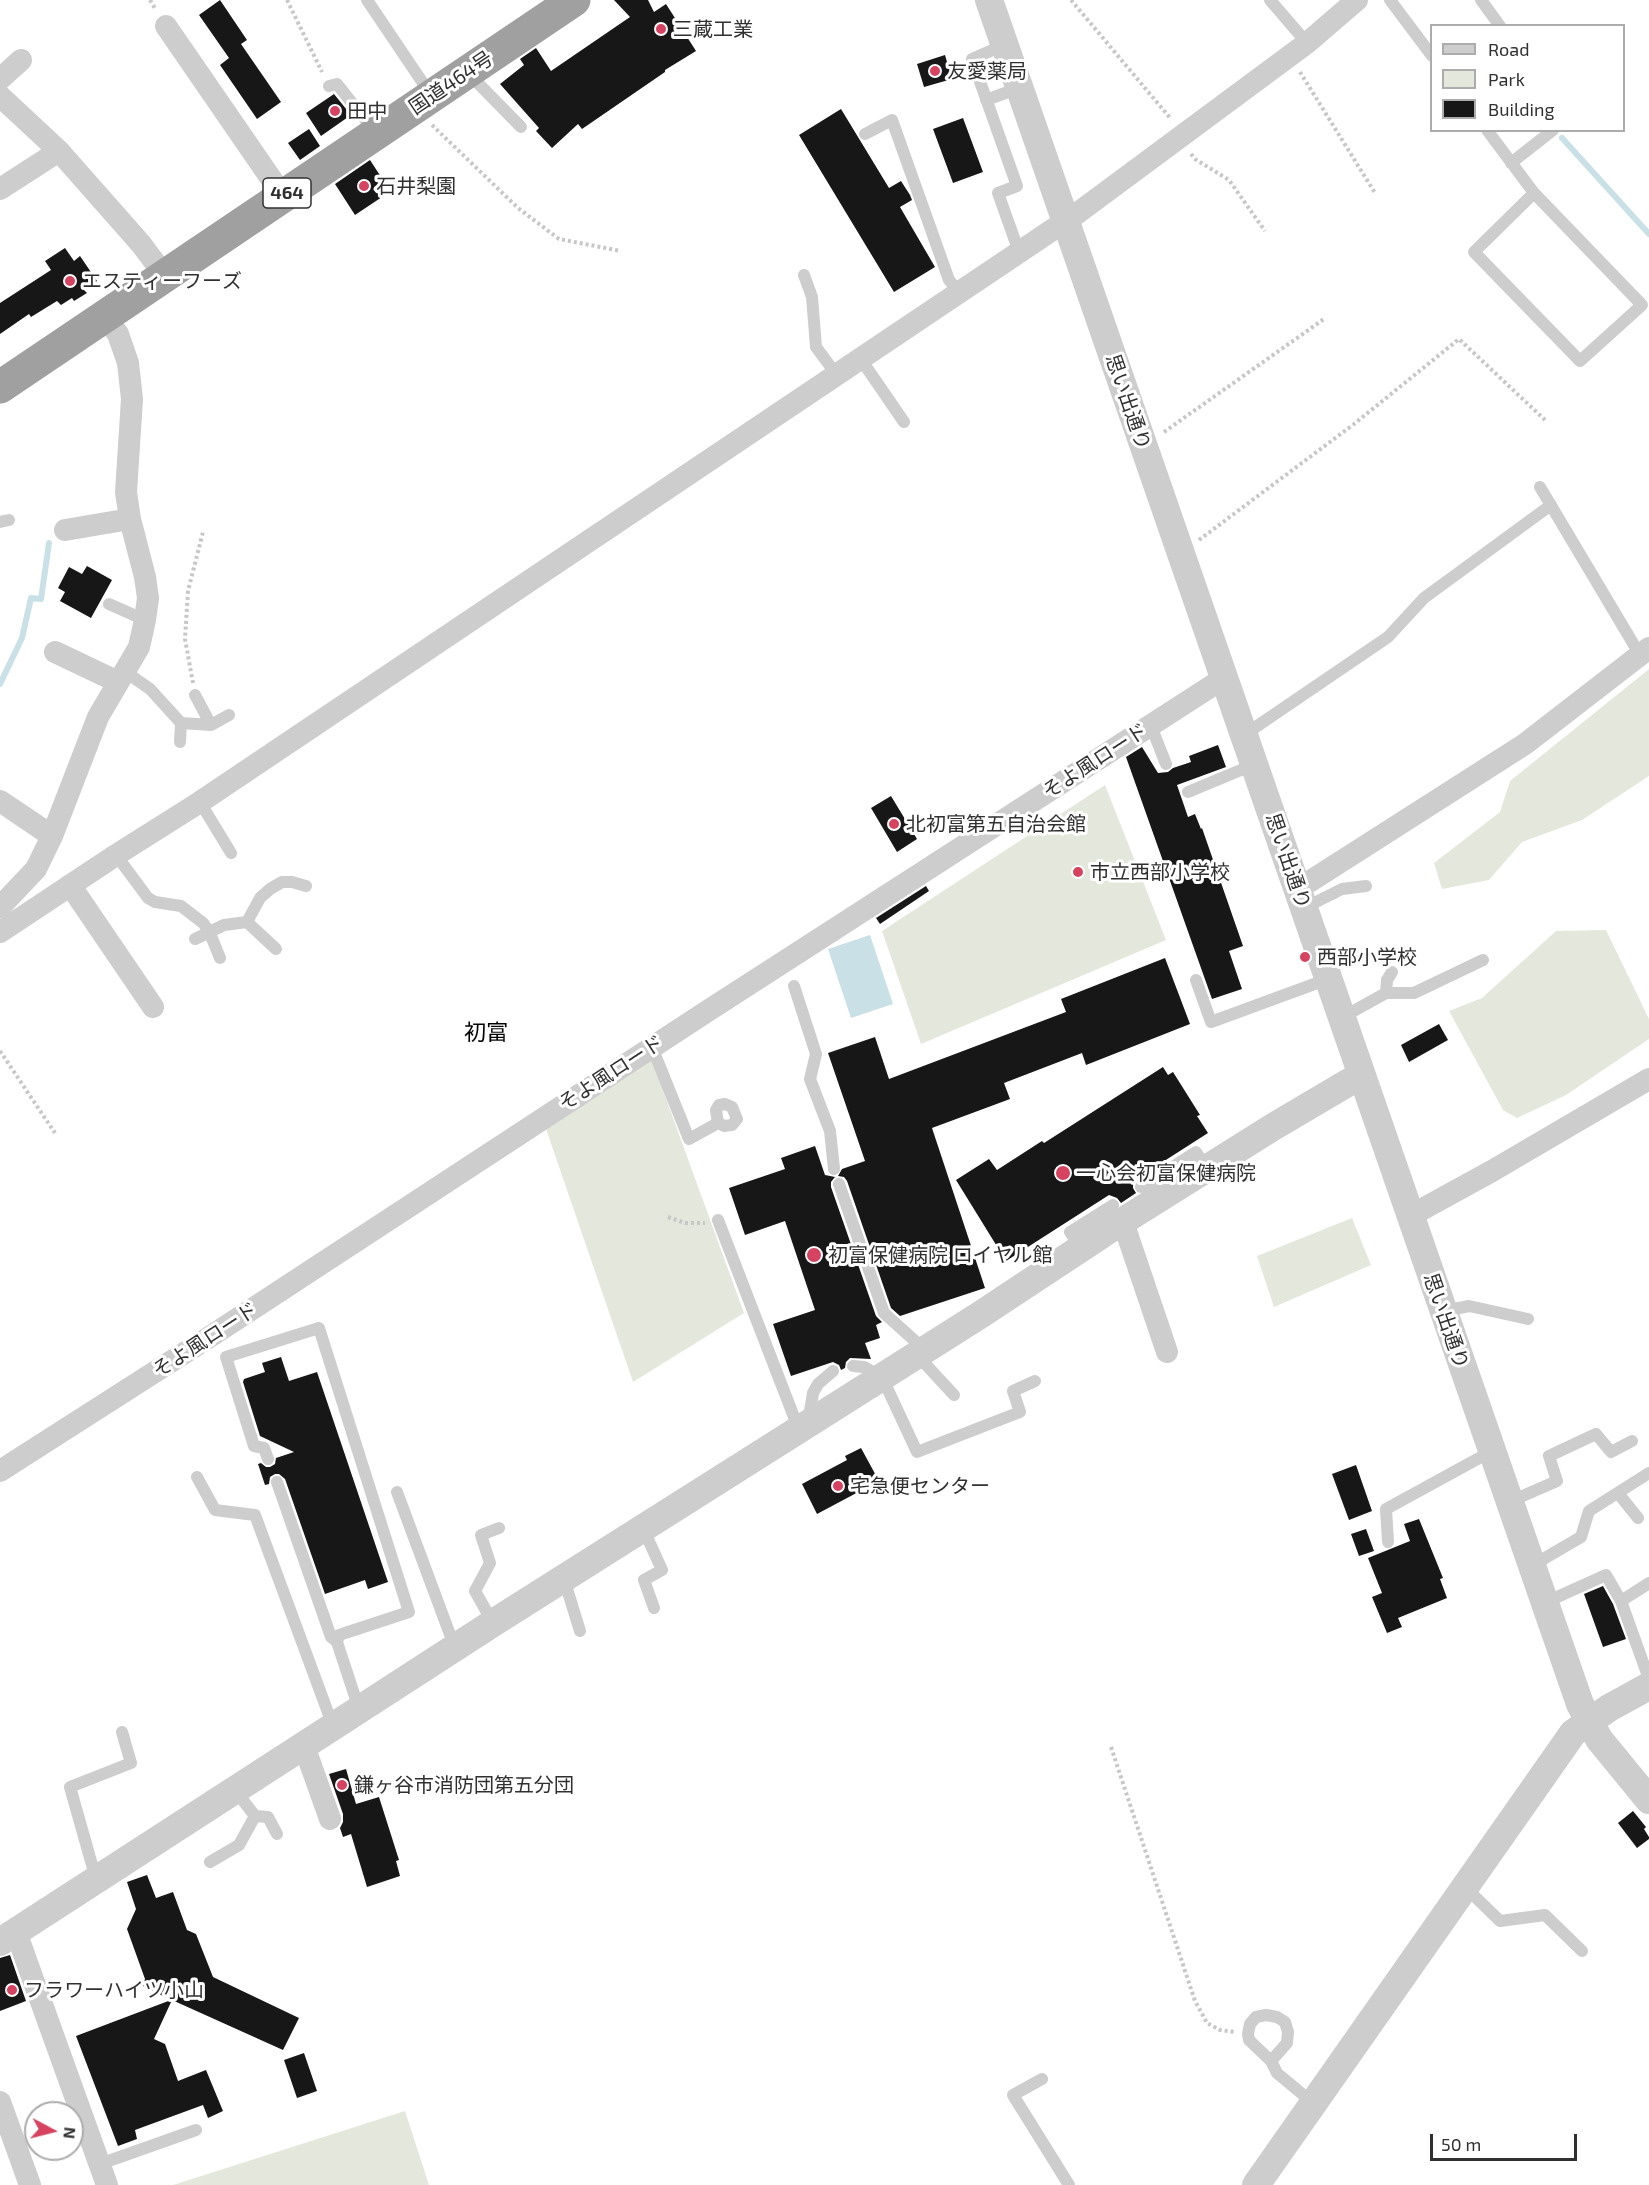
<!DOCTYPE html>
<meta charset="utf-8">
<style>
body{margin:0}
#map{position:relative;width:1649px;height:2185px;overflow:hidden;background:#fff;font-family:"Exo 2",sans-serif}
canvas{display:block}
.legend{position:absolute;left:1430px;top:24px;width:195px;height:108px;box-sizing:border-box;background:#fff;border:2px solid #acacac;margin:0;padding:8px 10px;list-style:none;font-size:18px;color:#303030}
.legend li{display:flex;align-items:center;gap:12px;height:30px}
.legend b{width:30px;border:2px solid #acacac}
.north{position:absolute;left:24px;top:2101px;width:60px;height:60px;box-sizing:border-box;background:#fff;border:2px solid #acacac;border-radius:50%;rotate:97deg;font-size:16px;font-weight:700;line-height:24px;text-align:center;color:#303030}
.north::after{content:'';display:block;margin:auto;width:21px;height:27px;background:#d64360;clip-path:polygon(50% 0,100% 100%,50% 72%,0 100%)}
.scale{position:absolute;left:1430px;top:2134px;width:147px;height:27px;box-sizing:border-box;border:3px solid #303030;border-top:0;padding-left:8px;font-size:18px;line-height:21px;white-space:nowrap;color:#303030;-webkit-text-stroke:4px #fff;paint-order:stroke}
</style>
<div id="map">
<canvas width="1649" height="2185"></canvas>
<ul class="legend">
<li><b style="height:8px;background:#cdcdcd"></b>Road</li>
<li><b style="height:16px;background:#e4e8dc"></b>Park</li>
<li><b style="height:16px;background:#171717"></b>Building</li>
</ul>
<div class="north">N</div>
<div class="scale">50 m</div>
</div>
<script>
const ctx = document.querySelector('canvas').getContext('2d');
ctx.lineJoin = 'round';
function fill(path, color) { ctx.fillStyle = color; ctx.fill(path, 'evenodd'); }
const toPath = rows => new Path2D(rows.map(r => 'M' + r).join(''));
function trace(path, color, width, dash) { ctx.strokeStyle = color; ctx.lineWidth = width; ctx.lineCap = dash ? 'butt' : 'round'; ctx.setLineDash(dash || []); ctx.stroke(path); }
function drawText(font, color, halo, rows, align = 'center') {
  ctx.font = font + ' "Exo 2","Noto Sans JP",sans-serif'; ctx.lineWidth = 6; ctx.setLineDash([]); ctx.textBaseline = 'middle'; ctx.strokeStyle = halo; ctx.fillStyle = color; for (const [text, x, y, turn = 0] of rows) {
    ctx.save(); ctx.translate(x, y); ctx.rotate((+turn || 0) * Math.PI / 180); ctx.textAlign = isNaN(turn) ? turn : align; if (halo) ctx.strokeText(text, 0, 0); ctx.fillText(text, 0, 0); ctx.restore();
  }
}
const green = toPath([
 [1649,669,1649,776,1582,820,1522,842,1489,880,1442,889,1434,863,1500,812,1510,781],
 [1105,785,1166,940,921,1044,882,931],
 [1606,930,1649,1019,1649,1039,1566,1095,1517,1118,1503,1110,1449,1011,1482,998,1556,931],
 [652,1060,744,1313,633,1382,545,1126],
 [1352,1218,1371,1265,1274,1307,1257,1256],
 [405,2111,429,2185,173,2185]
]);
const water = toPath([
 [870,935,893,1004,851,1018,828,949]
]);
const stream = toPath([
 [1562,138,1649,234],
 [0,684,22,638,31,598,41,599,49,543]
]);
const building = toPath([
 [220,0,247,40,241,44,281,102,257,119,220,65,229,58,199,15],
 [614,0,648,0,654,12,666,4,696,51,665,70,665,72,582,129,578,124,552,148,536,131,539,128,500,84,524,65,520,59,536,48,551,71,630,17],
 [945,55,952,79,924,87,917,64],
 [334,94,351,115,321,136,306,113],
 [841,109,889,188,901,181,910,195,912,200,900,207,935,267,894,292,799,135],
 [963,118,983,172,953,183,933,129],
 [309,129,320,146,300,160,288,143],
 [370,160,383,180,378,183,385,195,355,215,335,184],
 [65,248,74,261,80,256,97,281,84,290,87,293,74,301,72,298,61,305,57,301,31,317,29,314,0,334,0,303,51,270,45,261],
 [87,566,112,580,91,618,60,601,65,592,58,588,69,567,82,574],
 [1218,745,1226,767,1177,785,1188,817,1195,814,1201,829,1202,828,1243,946,1229,951,1242,989,1212,999,1126,757,1142,747,1158,773,1168,772,1173,768,1191,762,1189,756],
 [891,796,917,839,897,852,871,808],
 [926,886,929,891,880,924,876,918],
 [1165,958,1190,1024,1086,1065,1082,1053,1004,1083,1010,1099,932,1128,985,1288,900,1316,891,1308,847,1181,844,1177,838,1176,842,1169,865,1161,828,1053,875,1037,889,1079,1066,1012,1061,999],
 [1439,1024,1448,1040,1409,1062,1401,1045],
 [1163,1067,1168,1075,1173,1072,1200,1115,1197,1116,1208,1133,1133,1181,1133,1188,1136,1193,1121,1203,1117,1198,1109,1195,1006,1261,956,1180,989,1159,997,1170,1042,1141,1044,1143],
 [815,1146,825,1175,835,1177,831,1182,831,1187,876,1316,882,1322,876,1325,880,1338,865,1343,871,1359,850,1358,846,1362,845,1368,841,1370,839,1365,833,1362,791,1376,773,1324,815,1310,785,1221,745,1235,729,1188,785,1169,781,1158],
 [281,1357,289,1381,317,1372,388,1582,368,1589,365,1580,325,1594,285,1479,279,1474,275,1474,270,1477,269,1484,265,1485,258,1464,261,1463,266,1467,270,1467,275,1464,276,1458,294,1452,260,1436,243,1382,244,1379,265,1372,262,1363],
 [861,1448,879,1481,817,1514,802,1484,847,1460,845,1456],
 [1356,1465,1372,1511,1349,1520,1332,1474],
 [1419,1519,1443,1578,1440,1579,1447,1598,1398,1618,1402,1627,1387,1633,1372,1597,1382,1593,1368,1558,1410,1541,1404,1524],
 [1366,1529,1374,1551,1359,1556,1351,1534],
 [1603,1586,1613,1604,1626,1639,1603,1647,1584,1594],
 [346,1769,356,1804,379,1797,399,1860,396,1861,400,1876,367,1887,351,1834,343,1837,340,1828,343,1822,343,1814,329,1774],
 [1633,1811,1646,1827,1644,1829,1649,1837,1649,1839,1637,1848,1618,1823],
 [147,1875,156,1898,173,1892,187,1930,196,1934,213,1977,299,2018,283,2050,172,2000,154,2039,165,2044,178,2081,206,2070,223,2111,208,2118,203,2105,135,2130,137,2139,118,2146,76,2036,171,2000,143,1986,145,1979,127,1929,136,1909,127,1882],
 [10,1955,26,2001,0,2011,0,1958],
 [304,2053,317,2091,297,2098,284,2060]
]);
const path = toPath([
 [150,0,156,10],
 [287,0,322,72],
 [1071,0,1171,119],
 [1300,72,1375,193],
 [432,125,518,208,559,239,621,251],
 [1191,154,1195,159,1229,180,1265,231],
 [1164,432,1324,319],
 [1199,540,1354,424,1459,339,1545,420],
 [193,683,185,639,188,591,203,532],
 [0,1051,55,1133],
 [668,1217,685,1223,705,1223],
 [1111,1747,1195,2001,1207,2023,1220,2030,1235,2032]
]);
const service = toPath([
 [367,0,431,95],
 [1270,0,1307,43],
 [1390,0,1432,56],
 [1481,0,1500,26],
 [1004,45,972,59,1017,186,998,193,1019,252],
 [468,73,521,127],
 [329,86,337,84,375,132],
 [986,100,1019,88],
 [1487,130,1534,193,1642,305,1580,361,1474,252,1534,193],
 [865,134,892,120,949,280,959,292],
 [1511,163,1553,130],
 [804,275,812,297,816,347,836,374],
 [860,358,904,422],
 [1540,487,1640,655],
 [0,522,9,520],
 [109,604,145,620],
 [124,671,150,689,181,723,211,725,195,695],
 [211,725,229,715],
 [1151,726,1166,764],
 [1244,735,1388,637,1424,598,1551,505],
 [180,742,181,723],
 [1188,792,1253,765],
 [200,802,231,853],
 [116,855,148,898,155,902,181,906,203,923,209,931,220,958],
 [1304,908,1342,889,1366,886],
 [247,922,276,949],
 [195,939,224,925,247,922,260,898,270,889,282,882,292,882,306,886],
 [1196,980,1211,1022,1328,979],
 [794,986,816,1054,810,1079,830,1131,834,1169],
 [1386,993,1387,980,1392,972],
 [1341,1018,1386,993,1414,993,1483,960],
 [652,1047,689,1139,718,1123,724,1126,732,1125,737,1119,732,1107,725,1104,719,1105,716,1110,718,1123],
 [839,1184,884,1313,925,1350],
 [1141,1187,1196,1152,1207,1169],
 [718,1220,799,1430],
 [1081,1249,1070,1232,1113,1205],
 [1444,1311,1469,1306,1528,1319],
 [917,1355,954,1395],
 [853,1366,864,1367,882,1377,917,1452,1020,1412,1013,1391,1035,1381],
 [811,1421,810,1411,813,1393,818,1384,833,1371],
 [268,1459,264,1448,254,1446,226,1357,319,1328,409,1612,339,1635,337,1642,331,1637,277,1482],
 [197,1477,215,1510,255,1515,333,1726],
 [397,1492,455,1648],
 [1618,1493,1638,1518],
 [1511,1501,1557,1481,1549,1456,1596,1434,1611,1452,1632,1441],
 [643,1528,662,1570,644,1580,654,1608],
 [1388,1542,1386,1509,1492,1451],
 [1533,1565,1581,1537,1589,1511,1649,1473],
 [564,1579,580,1631],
 [1621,1601,1649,1583],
 [1546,1602,1606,1575,1621,1601,1649,1679],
 [493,1623,475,1591,490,1563,481,1535,499,1528],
 [337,1642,359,1709],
 [235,1790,255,1816],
 [210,1862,239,1845,255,1816,268,1817,277,1834],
 [96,1879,70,1787,131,1763,122,1732],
 [1465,1887,1500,1921,1545,1915,1582,1951],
 [1271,2061,1287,2043,1288,2032,1285,2022,1277,2017,1266,2015,1256,2017,1250,2024,1248,2034,1249,2040,1271,2061,1277,2073,1313,2103],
 [1042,2079,1013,2095,1069,2185],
 [100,2164,196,2130]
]);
const minor = toPath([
 [166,26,283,196],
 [0,79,21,60],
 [0,96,59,151,141,244,165,276],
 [0,189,59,151],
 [65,530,130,519],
 [55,652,118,682],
 [0,801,52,836],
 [70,885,153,1007],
 [1298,889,1525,744,1649,648],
 [0,907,36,869,52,836,98,717,139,647,145,620,148,598,145,577,130,519,126,492,132,399,128,363,118,334,105,316],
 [0,932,116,855,200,802,1079,212,1307,43,1357,0],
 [1410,1216,1492,1171,1649,1079],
 [1123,1222,1167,1352],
 [0,1471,211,1336,706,1012,1224,678],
 [304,1746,330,1819],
 [16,1932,107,2185],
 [0,2102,30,2185]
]);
const tertiary = toPath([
 [989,0,1580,1704,1599,1739,1649,1800],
 [0,1942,493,1623,980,1315,1104,1233,1273,1127,1361,1075],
 [1256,2185,1573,1733,1609,1708,1649,1686]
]);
const trunk = toPath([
 [0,387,574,0]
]);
const markers = [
 [661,29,6,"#d64360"],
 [935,71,6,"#d64360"],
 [335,111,6,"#d64360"],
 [364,186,6,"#d64360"],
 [70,281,6,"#d64360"],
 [894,824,6,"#d64360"],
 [1078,872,6,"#d64360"],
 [1305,957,6,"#d64360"],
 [1063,1173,8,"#d64360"],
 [814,1255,8,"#d64360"],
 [838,1486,6,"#d64360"],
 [342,1785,6,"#d64360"],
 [12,1990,6,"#d64360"]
];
const shields = [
 [287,193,48]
];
const shieldNames = [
 ["464",287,193]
];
const poiNames = [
 ["三蔵工業",673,29],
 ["友愛薬局",947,71],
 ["田中",347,111],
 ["石井梨園",376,186],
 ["エスティーフーズ",82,281],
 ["北初富第五自治会館",906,824],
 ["市立西部小学校",1090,872],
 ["西部小学校",1317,957],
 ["一心会初富保健病院",1076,1173],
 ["初富保健病院 ロイヤル館",828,1255],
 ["宅急便センター",850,1486],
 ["鎌ヶ谷市消防団第五分団",354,1785],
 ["フラワーハイツ小山",24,1990]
];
const streetNames = [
 ["国道464号",451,83,-34],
 ["思い出通り",1128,402,71],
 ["そよ風ロード",1095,761,-33],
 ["思い出通り",1288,861,71],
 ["そよ風ロード",611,1073,-33],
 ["思い出通り",1446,1321,71],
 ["そよ風ロード",205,1340,-33]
];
const quarterNames = [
 ["初富",486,1033]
];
fill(green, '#e4e8dc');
fill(water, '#cae0e7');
trace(stream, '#cae0e7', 6);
fill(building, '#171717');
trace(path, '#c7c7c7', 4, [3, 3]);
trace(service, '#cdcdcd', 12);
trace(minor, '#cdcdcd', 22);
trace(tertiary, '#cdcdcd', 28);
trace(trunk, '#a0a0a0', 33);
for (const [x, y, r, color] of markers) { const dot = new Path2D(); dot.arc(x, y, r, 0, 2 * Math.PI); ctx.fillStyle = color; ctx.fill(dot); trace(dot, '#fff', 2); }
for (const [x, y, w] of shields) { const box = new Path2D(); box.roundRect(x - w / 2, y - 15, w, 30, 4.5); ctx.fillStyle = '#fff'; ctx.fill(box); trace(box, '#303030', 1.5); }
drawText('bold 18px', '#303030', null, shieldNames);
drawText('20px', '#303030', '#fff', poiNames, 'left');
drawText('20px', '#303030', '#fff', streetNames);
drawText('22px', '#000', '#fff', quarterNames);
</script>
